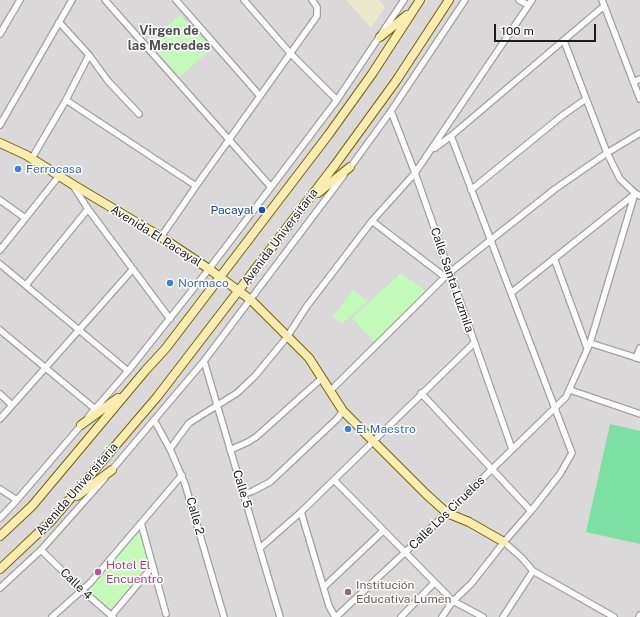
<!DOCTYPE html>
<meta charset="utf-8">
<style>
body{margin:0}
#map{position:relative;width:640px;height:617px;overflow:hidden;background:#eee6e1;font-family:"Public Sans",sans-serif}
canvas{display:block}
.scale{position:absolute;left:494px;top:24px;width:102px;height:18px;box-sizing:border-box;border:2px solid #1c1c1c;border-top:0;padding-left:5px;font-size:12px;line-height:14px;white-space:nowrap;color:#1c1c1c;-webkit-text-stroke:3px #fff;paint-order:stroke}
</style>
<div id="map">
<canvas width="640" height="617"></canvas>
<div class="scale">100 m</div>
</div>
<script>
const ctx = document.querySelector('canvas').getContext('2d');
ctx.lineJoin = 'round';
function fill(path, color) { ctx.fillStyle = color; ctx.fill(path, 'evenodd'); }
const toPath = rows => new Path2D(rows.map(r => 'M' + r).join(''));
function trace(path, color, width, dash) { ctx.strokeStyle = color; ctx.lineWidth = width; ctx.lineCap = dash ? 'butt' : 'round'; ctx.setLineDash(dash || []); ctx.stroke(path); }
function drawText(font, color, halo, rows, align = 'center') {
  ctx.font = font + ' "Public Sans",sans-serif'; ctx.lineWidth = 3; ctx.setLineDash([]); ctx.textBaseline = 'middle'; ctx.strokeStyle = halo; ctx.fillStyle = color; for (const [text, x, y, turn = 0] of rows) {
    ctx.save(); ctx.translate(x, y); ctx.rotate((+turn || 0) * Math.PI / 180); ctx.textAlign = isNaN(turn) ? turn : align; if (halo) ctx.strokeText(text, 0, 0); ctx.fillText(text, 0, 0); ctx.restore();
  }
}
const residential = toPath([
 [0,0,640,0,640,617,0,617]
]);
const farmland = toPath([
 [346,0,379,0,385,7,371,28]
]);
const park = toPath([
 [180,15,211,49,180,77,149,42],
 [401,273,427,292,374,342,352,318],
 [353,290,368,301,342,324,333,316],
 [140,531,150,565,111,609,88,591]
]);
const pitch = toPath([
 [610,424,640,431,640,544,586,532]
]);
const street = toPath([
 [105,0,271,187],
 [176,0,260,96],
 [244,0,290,53,337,100],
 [519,0,528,5],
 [602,0,640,99],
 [59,22,89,55,108,81,139,114],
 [0,34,20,0],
 [564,41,607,153,620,179,635,193,640,196],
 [633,82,640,79],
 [66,100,196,186],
 [391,111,415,173,512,449],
 [0,125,72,0],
 [435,148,451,136,604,6],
 [32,158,66,100,89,55],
 [349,169,391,111,465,0],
 [74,187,88,209,170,319],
 [471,190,563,115,586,99],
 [0,200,25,218],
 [372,221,445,277],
 [161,237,196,186,317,16,317,7,312,0],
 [0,250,59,176],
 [554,258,587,348],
 [0,264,128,371],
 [26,285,88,209],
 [511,293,635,194],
 [0,330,95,409],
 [590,343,640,359],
 [636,358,640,348],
 [204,361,280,617],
 [570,390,640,414],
 [330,391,449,273,555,189,607,153,640,133],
 [421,393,531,511],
 [0,394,12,405],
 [88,417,128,371,209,269,337,100,404,0],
 [0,419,133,269],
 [154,420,170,449,185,484,224,617],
 [170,449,189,423,237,393,255,376,287,337,307,306,372,221,415,173,532,0],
 [230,450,248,442,256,437,322,378],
 [110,472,204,361,344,175],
 [334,480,453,601,483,617],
 [0,489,17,500],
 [244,494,253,491,270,482,337,419,343,411],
 [301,512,329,606,335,617],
 [0,518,17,500,83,423],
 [141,523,166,614],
 [504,542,522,558,533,571,614,617],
 [260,548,301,512,474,343],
 [41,550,82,590,113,617],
 [324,587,383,531],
 [0,588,41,550,105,478],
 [111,616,153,566],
 [52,617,90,583,182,475],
 [336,617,447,513,566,397,590,343,635,193],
 [401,617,434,583],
 [442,617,453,601,471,584,504,542,531,511,560,474,572,453,451,136],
 [503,617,533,571],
 [639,617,640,615]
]);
const secondary = toPath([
 [380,37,407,15],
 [0,143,26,155,72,184,161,237,209,269,251,300,309,358,343,411,426,494,447,513,469,522,504,542],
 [318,193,350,167],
 [81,425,118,398],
 [77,496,112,470],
 [0,536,32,506,145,371,166,348,329,134,372,74,420,0],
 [0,569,52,520,157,397,335,165,396,81,449,0]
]);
const markers = [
 [18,169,4,"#3f7fe0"],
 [262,210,4,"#1a4fb4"],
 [170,283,4,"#3f7fe0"],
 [348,429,4,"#3f7fe0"],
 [98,572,4,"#d1479c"],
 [348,592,4,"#8d6e63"]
];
const shopNames = [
 ["Ferrocasa",26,169],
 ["Normaco",178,283],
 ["El Maestro",356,429]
];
const transitNames = [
 ["Pacayal",254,210]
];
const streetNames = [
 ["Avenida El Pacayal",156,236,32],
 ["Avenida Universitaria",280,237,-53],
 ["Calle Santa Luzmila",452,280,71],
 ["Avenida Universitaria",77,489,-49],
 ["Calle 5",242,489,73],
 ["Calle Los Ciruelos",447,513,-44],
 ["Calle 2",195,516,74],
 ["Calle 4",76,584,44]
];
const hotelNames = [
 ["Hotel El",106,565],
 ["Encuentro",106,579]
];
const educationNames = [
 ["Institución",356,585],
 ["Educativa Lumen",356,599]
];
const neighbourhoodNames = [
 ["Virgen de",169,31],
 ["las Mercedes",169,46]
];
fill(residential, '#dad8d9');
fill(farmland, '#eee8cb');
fill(park, '#c5fbba');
fill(pitch, '#7be0a1');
trace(street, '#a0a0a0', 8);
trace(secondary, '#746501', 10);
trace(street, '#fff', 5.5);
trace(secondary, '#fbedb1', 8);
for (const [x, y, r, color] of markers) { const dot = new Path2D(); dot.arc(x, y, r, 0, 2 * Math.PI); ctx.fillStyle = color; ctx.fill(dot); trace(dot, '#fff', 1.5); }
drawText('12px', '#366cbe', '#fff', shopNames, 'left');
drawText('12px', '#164399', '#fff', transitNames, 'right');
drawText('12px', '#1c1c1c', '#fff', streetNames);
drawText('12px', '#b23c85', '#fff', hotelNames, 'left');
drawText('12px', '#785e54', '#fff', educationNames, 'left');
drawText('bold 13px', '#4f4f4f', '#fff', neighbourhoodNames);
</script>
